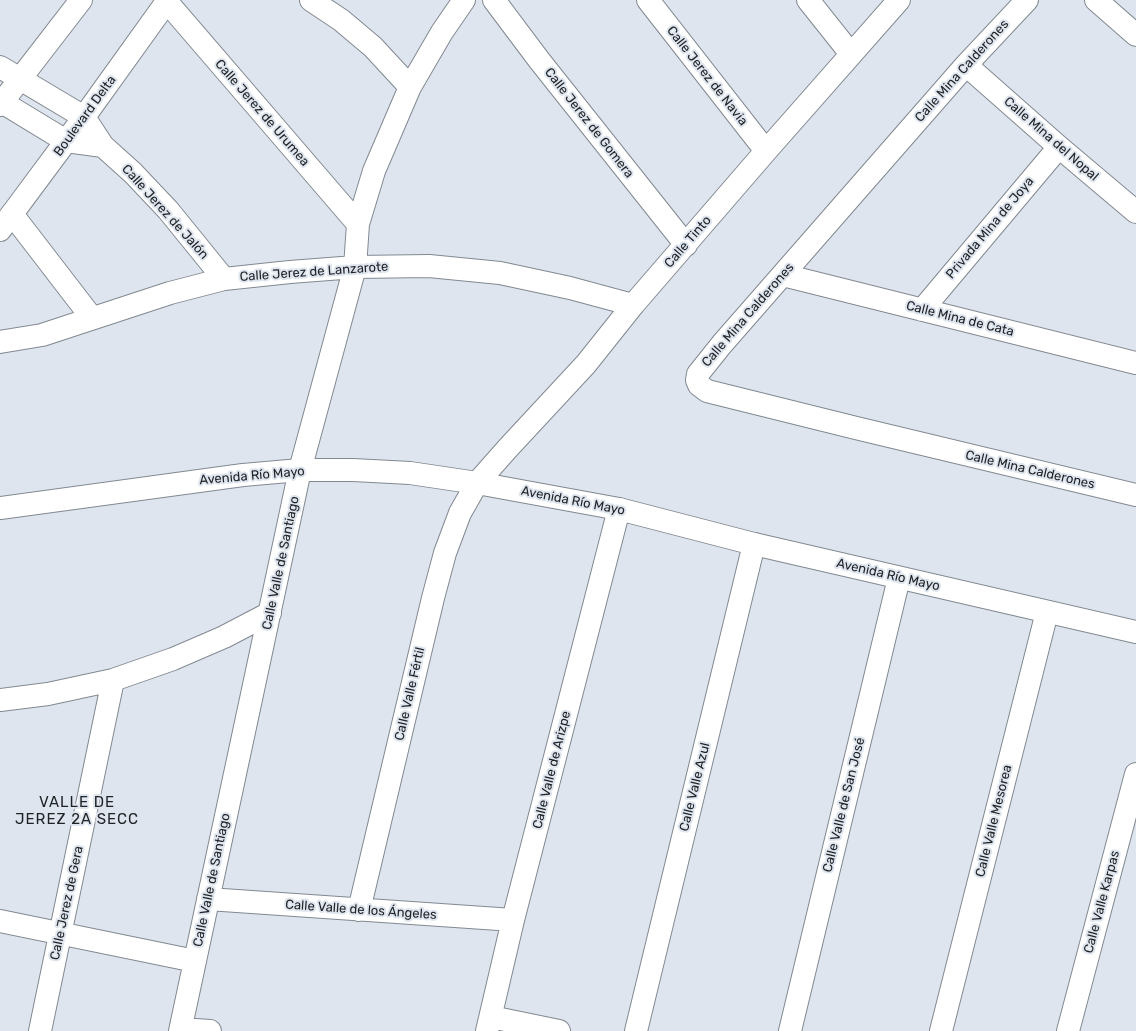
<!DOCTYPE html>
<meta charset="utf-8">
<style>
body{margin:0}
canvas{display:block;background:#dee5ee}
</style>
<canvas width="1136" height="1031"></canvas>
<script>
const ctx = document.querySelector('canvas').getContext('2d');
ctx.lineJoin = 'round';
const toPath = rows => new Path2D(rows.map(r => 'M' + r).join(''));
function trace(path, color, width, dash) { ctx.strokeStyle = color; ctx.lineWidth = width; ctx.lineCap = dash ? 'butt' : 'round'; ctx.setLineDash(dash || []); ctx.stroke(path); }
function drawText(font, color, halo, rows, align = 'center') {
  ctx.font = font + ' Rubik,sans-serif'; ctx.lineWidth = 4; ctx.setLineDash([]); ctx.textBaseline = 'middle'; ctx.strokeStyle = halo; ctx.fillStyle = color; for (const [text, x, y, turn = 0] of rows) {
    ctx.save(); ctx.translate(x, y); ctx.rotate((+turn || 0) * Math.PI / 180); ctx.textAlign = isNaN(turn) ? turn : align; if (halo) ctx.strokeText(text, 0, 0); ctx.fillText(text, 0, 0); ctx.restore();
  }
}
const street = toPath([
 [311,0,341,20,373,47,410,87],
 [494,0,539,60,686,245],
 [648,0,766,151],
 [808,0,851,54],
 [1027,0,966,65,722,344,698,374,697,380,699,385,707,391,856,428,1136,495],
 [1096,0,1136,35],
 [167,2,358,224],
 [966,65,1059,147,1136,212],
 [0,67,84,117,103,146,133,173,168,210,224,279],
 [0,101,66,141,103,146],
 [12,214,92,318],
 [783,275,1136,363],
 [922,310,1059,147],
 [0,342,42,335,170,293,224,279,290,272,355,267,429,266,500,273,570,288,633,305],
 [0,700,48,694,113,680,173,659,224,637,270,613],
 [208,899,513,920],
 [359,910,433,598,445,553,460,513,477,483,508,448,586,364,633,305,766,151,899,0],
 [0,921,195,961],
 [491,1017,559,1031],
 [181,1029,210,1031],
 [40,1031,113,680],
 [180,1031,300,470,355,267,358,224,374,171,410,87,442,32,464,0],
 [487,1031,513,920,619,509],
 [636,1031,754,544],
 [790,1031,899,578],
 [941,1031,1047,612],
 [1068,1031,1136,774]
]);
const secondary = toPath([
 [0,508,243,475,300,470,353,470,410,473,477,483,619,509,754,544,1136,632]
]);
const primary = toPath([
 [0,105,81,0],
 [0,230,84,117,168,0]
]);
const streetNames = [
 ["Calle Mina Calderones",962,71,-48],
 ["Calle Jerez de Navia",707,76,52],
 ["Calle Jerez de Urumea",262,113,49],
 ["Boulevard Delta",85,116,-54],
 ["Calle Jerez de Gomera",589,123,52],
 ["Calle Mina del Nopal",1051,139,41],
 ["Calle Jerez de Jalón",165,212,48],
 ["Privada Mina de Joya",990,228,-50],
 ["Calle Tinto",688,242,-49],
 ["Calle Jerez de Lanzarote",314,272,-4],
 ["Calle Mina Calderones",748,315,-49],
 ["Calle Mina de Cata",960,319,14],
 ["Calle Mina Calderones",1030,470,13],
 ["Avenida Río Mayo",252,476,-5],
 ["Avenida Río Mayo",573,501,11],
 ["Calle Valle de Santiago",281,563,-78],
 ["Avenida Río Mayo",888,575,13],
 ["Calle Valle Fértil",410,694,-77],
 ["Calle Valle de Arizpe",552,770,-76],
 ["Calle Valle Azul",695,787,-76],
 ["Calle Valle de San José",844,805,-76],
 ["Calle Valle Mesorea",994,821,-76],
 ["Calle Valle de Santiago",212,880,-78],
 ["Calle Valle Karpas",1102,902,-75],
 ["Calle Jerez de Gera",67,903,-78],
 ["Calle Valle de los Ángeles",361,910,4]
];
const quarterNames = [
 ["VALLE DE",77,803],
 ["JEREZ 2A SECC",77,820]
];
trace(street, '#828991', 24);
trace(secondary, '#828991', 24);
trace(primary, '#828991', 24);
trace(street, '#fff', 22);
trace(secondary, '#fff', 22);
trace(primary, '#fff', 22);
drawText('13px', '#202326', '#dee5ee', streetNames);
ctx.letterSpacing = '1px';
drawText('15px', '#202326', '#dee5ee', quarterNames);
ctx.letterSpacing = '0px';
</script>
